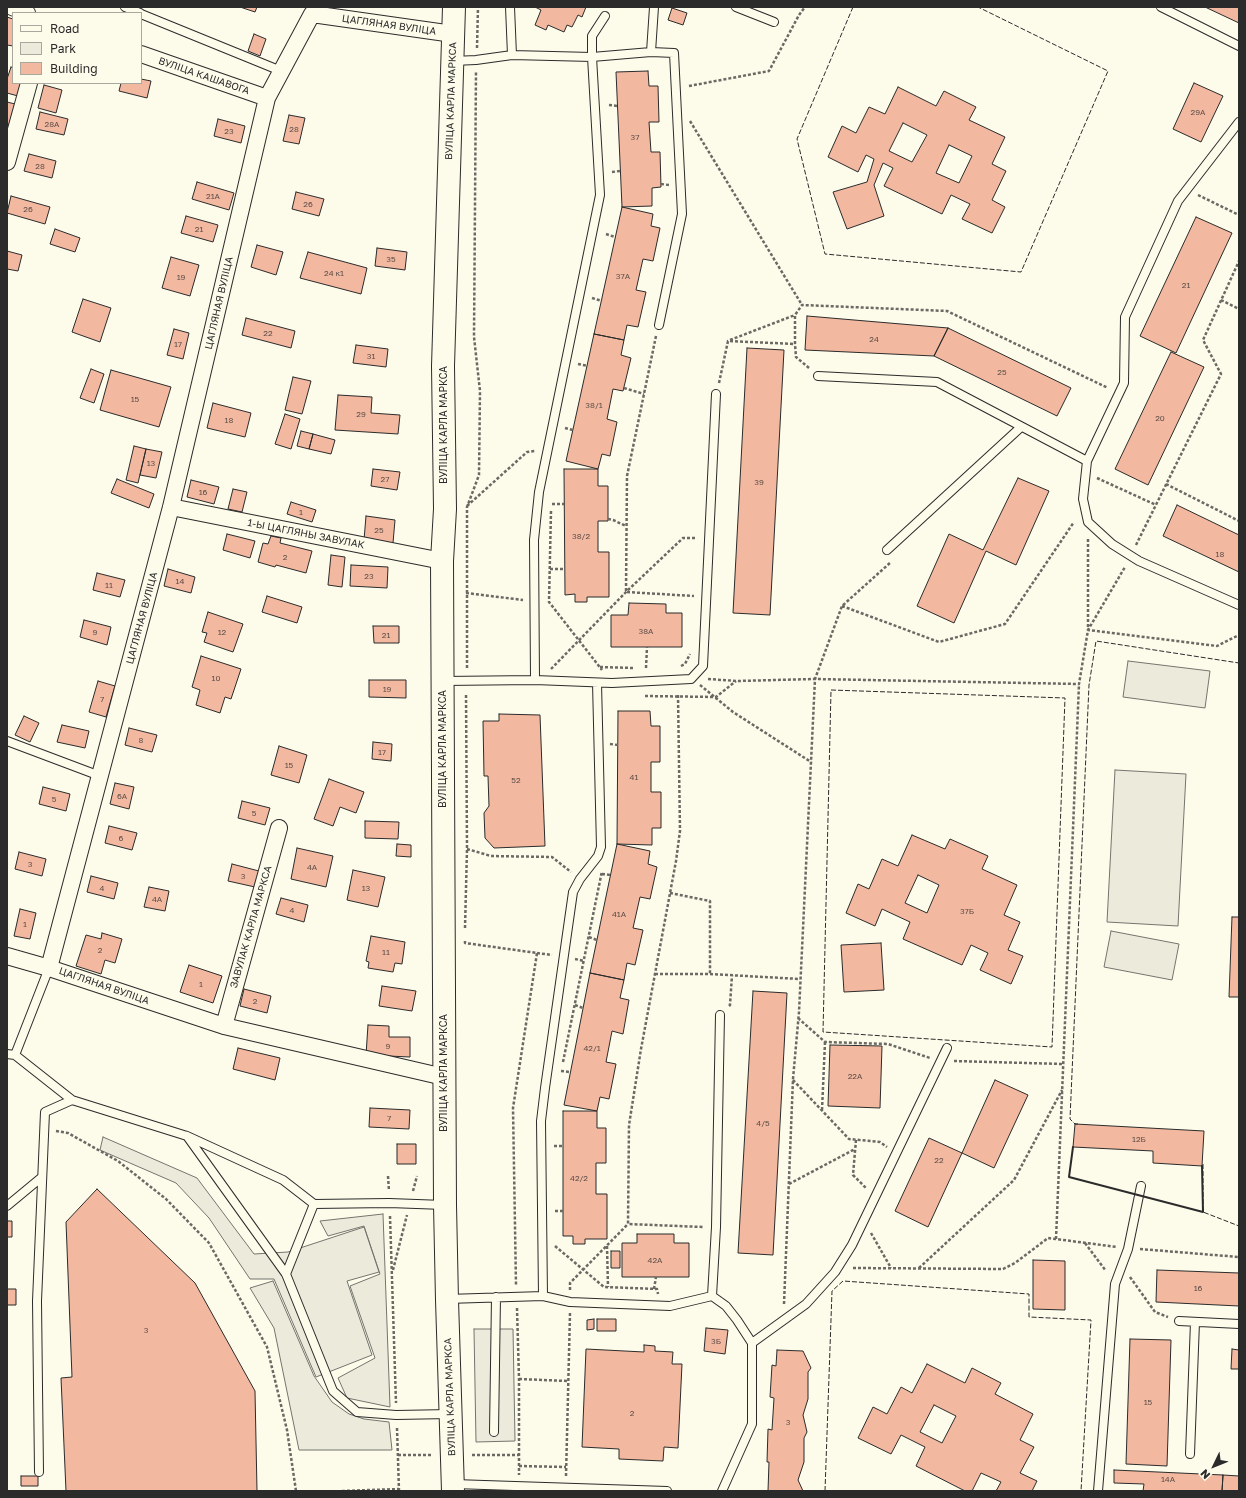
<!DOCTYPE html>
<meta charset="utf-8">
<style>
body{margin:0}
#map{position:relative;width:1246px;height:1498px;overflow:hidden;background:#fdfbea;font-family:"Golos Text",sans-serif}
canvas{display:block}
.frame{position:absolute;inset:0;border:8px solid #2b2b2b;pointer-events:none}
.legend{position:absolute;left:12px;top:12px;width:130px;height:72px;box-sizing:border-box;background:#fdfbea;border:1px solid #a9a89e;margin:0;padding:5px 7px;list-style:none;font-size:12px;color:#2b2b2b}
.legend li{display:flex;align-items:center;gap:8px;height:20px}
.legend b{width:20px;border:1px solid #a9a89e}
.north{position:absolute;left:1194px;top:1446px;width:40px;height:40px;-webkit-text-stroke:3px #fdfbea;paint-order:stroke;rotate:227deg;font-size:11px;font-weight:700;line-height:16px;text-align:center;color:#2b2b2b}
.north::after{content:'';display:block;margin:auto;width:14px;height:18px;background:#2b2b2b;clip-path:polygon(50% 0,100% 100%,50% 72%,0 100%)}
</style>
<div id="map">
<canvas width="1246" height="1498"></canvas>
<div class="frame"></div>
<ul class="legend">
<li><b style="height:5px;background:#fdfbea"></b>Road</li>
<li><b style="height:11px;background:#ecebdb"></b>Park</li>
<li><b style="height:11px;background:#f2b8a0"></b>Building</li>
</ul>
<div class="north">N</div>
</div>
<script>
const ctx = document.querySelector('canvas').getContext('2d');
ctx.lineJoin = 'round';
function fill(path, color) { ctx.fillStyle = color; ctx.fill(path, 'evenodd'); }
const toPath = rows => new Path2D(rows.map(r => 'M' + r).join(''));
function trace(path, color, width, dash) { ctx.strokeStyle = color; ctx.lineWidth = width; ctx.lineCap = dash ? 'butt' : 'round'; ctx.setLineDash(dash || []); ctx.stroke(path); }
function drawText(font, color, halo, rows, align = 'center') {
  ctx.font = font + ' "Golos Text",sans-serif'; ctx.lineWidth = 3; ctx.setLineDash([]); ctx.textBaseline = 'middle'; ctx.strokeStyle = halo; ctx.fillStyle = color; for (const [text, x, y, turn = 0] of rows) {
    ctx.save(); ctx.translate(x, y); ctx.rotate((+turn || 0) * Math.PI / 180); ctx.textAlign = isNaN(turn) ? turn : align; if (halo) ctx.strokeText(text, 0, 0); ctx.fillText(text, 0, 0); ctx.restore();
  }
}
const green = toPath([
 [1128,661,1210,671,1205,708,1123,697,1128,661],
 [1115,770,1186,774,1178,926,1107,922,1115,770],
 [1111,931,1179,944,1172,980,1104,967,1111,931],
 [383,1214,390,1407,347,1398,338,1378,375,1358,350,1286,380,1274,364,1226,328,1236,320,1221,383,1214],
 [273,1281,314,1376,332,1402,349,1414,364,1419,389,1422,392,1450,299,1450,274,1328,250,1288,273,1281]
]);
const parking = toPath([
 [103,1137,197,1178,254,1254,288,1252,364,1227,379,1272,347,1281,372,1355,316,1377,274,1279,250,1279,209,1218,176,1183,100,1150,103,1137],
 [474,1329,513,1329,515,1441,476,1442,474,1329]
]);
const building = toPath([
 [240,7,257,7,255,12,240,7],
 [535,7,586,7,582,17,578,15,572,27,567,25,564,32,548,25,546,30,535,25,541,10,535,7],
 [1205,7,1239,7,1239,23,1205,7],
 [672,8,687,13,683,25,668,20,672,8],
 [7,17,13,19,13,46,7,45,7,17],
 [254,34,266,39,260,56,248,51,254,34],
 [11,67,13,68,13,83,22,83,18,96,7,93,7,79,11,67],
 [648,71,649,86,658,86,659,122,649,122,651,152,660,152,661,187,652,188,652,206,622,207,616,72,648,71],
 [141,79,151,81,147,98,119,91,121,83,141,83,141,79],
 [1194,83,1223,96,1201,142,1173,129,1194,83],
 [44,85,62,90,56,113,38,108,44,85],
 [898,87,936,106,944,91,976,107,969,120,1005,137,992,164,1006,171,992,200,1005,207,992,233,962,219,970,204,951,195,942,214,884,186,893,168,883,163,874,185,884,216,847,229,833,192,867,182,874,159,866,155,858,172,828,157,842,126,856,133,869,107,885,114,898,87],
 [903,123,927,135,912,162,889,151,903,123],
 [949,145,972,156,959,183,936,173,949,145],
 [7,102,15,104,9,125,7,125,7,102],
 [40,112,68,119,64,135,36,129,40,112],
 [289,115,305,118,299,144,283,141,289,115],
 [218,119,245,126,241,143,214,136,218,119],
 [29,154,56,161,52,178,24,171,29,154],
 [197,182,234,193,229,210,192,199,197,182],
 [296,192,324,199,319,216,292,209,296,192],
 [11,196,50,207,45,224,7,213,11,196],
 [622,207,653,214,651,226,660,228,653,261,643,259,636,290,646,292,638,327,627,325,624,340,594,334,622,207],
 [186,216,218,225,213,242,181,233,186,216],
 [1196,217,1232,233,1176,353,1140,336,1196,217],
 [55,229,80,238,75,252,50,244,55,229],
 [257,245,283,252,276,275,251,267,257,245],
 [377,248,407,252,405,270,375,266,377,248],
 [7,251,22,255,18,271,7,269,7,251],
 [308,252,367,268,361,294,300,278,308,252],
 [171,257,199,265,190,296,162,288,171,257],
 [83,299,111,308,100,342,72,332,83,299],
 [807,316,948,328,934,356,805,350,807,316],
 [246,318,295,331,291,348,242,335,246,318],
 [948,328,1071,388,1057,416,934,356,948,328],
 [174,329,189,333,183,359,167,355,174,329],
 [594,334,624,340,621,355,631,358,623,391,613,389,607,419,617,422,610,456,602,454,598,469,566,461,594,334],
 [356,345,388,349,386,367,353,363,356,345],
 [747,348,784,350,770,615,733,613,747,348],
 [1171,352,1204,367,1148,485,1115,469,1171,352],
 [91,369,104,374,94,403,80,398,91,369],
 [111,370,171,387,159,427,100,410,111,370],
 [293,377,311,381,302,414,285,410,293,377],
 [338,395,372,397,371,413,400,415,398,434,335,430,338,395],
 [213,403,251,413,245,437,207,428,213,403],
 [285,414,300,419,291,449,275,444,285,414],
 [301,431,313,434,309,449,297,446,301,431],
 [313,434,335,440,331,454,309,449,313,434],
 [134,446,146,449,138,483,126,480,134,446],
 [146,449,162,452,156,478,140,475,146,449],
 [373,469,400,472,397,490,371,486,373,469],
 [564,469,598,469,598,486,608,486,608,521,598,521,598,552,609,552,609,597,587,597,587,602,575,602,575,594,565,595,564,469],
 [1018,478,1049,491,1016,565,986,551,954,623,917,606,949,534,983,550,1018,478],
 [117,479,154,494,149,508,111,493,117,479],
 [191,480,219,487,214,504,187,497,191,480],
 [233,489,247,492,242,512,228,509,233,489],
 [291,502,316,510,312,522,287,514,291,502],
 [1177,505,1239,535,1239,572,1163,536,1177,505],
 [366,516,395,520,393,543,364,540,366,516],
 [227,534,255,541,250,558,223,550,227,534],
 [271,536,281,538,280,543,312,551,306,573,276,565,275,567,258,562,263,543,268,544,271,536],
 [331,555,345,557,342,587,328,585,331,555],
 [351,565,388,567,387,588,350,586,351,565],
 [168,569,195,577,191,593,164,586,168,569],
 [97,573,125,580,120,597,93,590,97,573],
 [267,596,302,607,297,623,262,612,267,596],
 [629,603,666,604,666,613,682,613,682,647,611,647,611,615,628,615,629,603],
 [208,612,243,624,233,652,204,642,207,633,202,632,208,612],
 [84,620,111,627,107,645,80,637,84,620],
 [373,626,399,626,399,643,374,643,373,626],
 [201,656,241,669,231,699,225,697,220,713,196,705,200,690,192,687,201,656],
 [369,680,406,680,406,698,369,697,369,680],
 [98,681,115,686,106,717,89,712,98,681],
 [618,711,650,711,651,726,660,726,660,762,651,762,651,792,661,792,661,828,652,828,652,845,617,844,618,711],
 [499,714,540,715,545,846,494,848,485,838,484,813,489,806,488,776,484,776,483,721,499,721,499,714],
 [24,716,39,723,30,742,15,735,24,716],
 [62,725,89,731,85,748,57,742,62,725],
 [129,728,157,735,152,752,125,745,129,728],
 [373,742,392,744,391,761,372,759,373,742],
 [279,746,307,755,299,783,271,775,279,746],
 [329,779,364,792,356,813,340,807,333,826,314,819,329,779],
 [115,783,134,787,129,809,110,804,115,783],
 [43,787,70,794,66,811,39,804,43,787],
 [242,801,270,808,265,825,238,818,242,801],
 [365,821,399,822,398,839,365,838,365,821],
 [109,826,137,833,132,850,105,843,109,826],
 [912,835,945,849,950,839,988,856,982,869,1017,885,1004,915,1020,922,1008,950,1023,956,1011,984,980,970,988,953,971,945,962,965,903,939,910,922,882,909,875,926,846,913,858,884,869,889,882,859,898,866,912,835],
 [918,875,939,885,927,913,905,903,918,875],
 [397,844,411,845,411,857,396,856,397,844],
 [617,844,650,851,648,864,657,867,650,899,640,897,633,928,643,930,635,965,627,963,624,980,590,973,617,844],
 [297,848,333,856,326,887,291,879,297,848],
 [19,852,46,859,42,876,15,869,19,852],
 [232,864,259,871,255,887,228,881,232,864],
 [353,870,385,877,378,907,347,900,353,870],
 [91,876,118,883,114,899,87,892,91,876],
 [149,887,169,891,165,911,144,907,149,887],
 [281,898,308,905,304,922,276,914,281,898],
 [20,909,36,913,30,939,14,936,20,909],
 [1232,917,1239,917,1239,997,1229,997,1232,917],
 [102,933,122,939,115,963,105,960,101,974,76,966,86,935,101,939,102,933],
 [371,936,405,942,402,964,395,963,393,972,368,968,369,962,366,961,371,936],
 [881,943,884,990,844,992,841,945,881,943],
 [189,965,222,976,213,1003,180,992,189,965],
 [590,973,624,980,620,998,629,1000,623,1034,612,1031,606,1062,616,1064,609,1099,600,1097,597,1111,564,1105,590,973],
 [382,986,416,991,412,1011,379,1006,382,986],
 [244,989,271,996,267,1013,240,1006,244,989],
 [753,991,787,993,773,1255,738,1253,753,991],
 [368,1025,389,1026,389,1037,410,1037,410,1057,366,1055,368,1025],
 [830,1045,882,1046,880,1108,828,1106,830,1045],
 [238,1048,280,1058,275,1080,233,1069,238,1048],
 [995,1080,1028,1095,994,1168,962,1153,928,1227,895,1211,929,1138,962,1153,995,1080],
 [370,1108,410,1110,409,1129,369,1127,370,1108],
 [563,1111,597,1111,597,1128,606,1128,606,1163,596,1163,596,1194,607,1194,607,1239,585,1239,585,1244,573,1244,573,1236,563,1236,563,1111],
 [1075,1124,1204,1131,1202,1166,1153,1163,1153,1151,1073,1147,1075,1124],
 [397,1144,416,1144,416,1164,397,1164,397,1144],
 [97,1189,195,1283,255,1391,257,1491,66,1491,61,1378,72,1377,66,1222,97,1189],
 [7,1221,12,1221,12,1237,7,1237,7,1221],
 [637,1234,674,1234,674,1243,689,1243,689,1277,622,1277,622,1243,637,1243,637,1234],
 [611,1251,620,1251,620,1268,611,1268,611,1251],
 [1033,1260,1065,1261,1065,1310,1033,1309,1033,1260],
 [1157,1270,1239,1273,1239,1306,1156,1302,1157,1270],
 [7,1289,16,1289,16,1305,7,1305,7,1289],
 [594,1319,594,1329,587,1330,587,1320,594,1319],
 [597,1319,616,1319,616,1331,597,1331,597,1319],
 [706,1328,728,1330,725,1354,704,1351,706,1328],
 [1130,1339,1171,1340,1167,1466,1126,1464,1130,1339],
 [644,1345,655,1346,655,1351,673,1352,672,1364,682,1364,678,1448,664,1447,663,1461,619,1459,619,1449,582,1447,586,1349,644,1352,644,1345],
 [1232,1349,1239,1350,1239,1369,1231,1369,1232,1349],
 [777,1350,803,1351,811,1368,808,1372,808,1399,803,1415,807,1432,804,1438,804,1462,798,1480,803,1491,768,1491,769,1462,767,1462,768,1429,772,1430,774,1398,770,1397,772,1365,776,1366,777,1350],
 [927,1364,965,1383,972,1368,1001,1383,995,1394,1033,1414,1020,1440,1034,1447,1020,1473,1037,1481,1032,1491,996,1491,1001,1482,981,1473,972,1491,965,1491,916,1466,925,1447,901,1435,891,1454,858,1438,873,1407,887,1414,901,1387,912,1393,927,1364],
 [934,1405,956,1416,942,1443,920,1432,934,1405],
 [1114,1470,1223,1475,1222,1491,1143,1491,1144,1484,1114,1483,1114,1470],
 [1223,1475,1239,1476,1239,1491,1222,1491,1223,1475],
 [21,1476,38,1476,38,1486,21,1486,21,1476]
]);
const path = toPath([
 [477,48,478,7],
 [689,86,769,71,799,15,805,7],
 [609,105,618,106],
 [690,121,802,305],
 [612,172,620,171],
 [661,184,669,185],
 [1198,195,1239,215],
 [606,234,615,237],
 [592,298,602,301],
 [1221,300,1239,309],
 [656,336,627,476,626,592,694,596],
 [730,340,795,315],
 [578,364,588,366],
 [809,368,796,357,795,344,795,315,802,305,947,311,1108,388],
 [719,383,728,341,795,344],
 [624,388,644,394],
 [565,428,573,430],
 [1097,478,1156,505],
 [1166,484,1239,521],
 [552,504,564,504],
 [467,506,527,452,535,451],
 [551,511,549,602,602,670],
 [608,519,613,520,626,526],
 [1088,539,1088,630,1217,646,1239,635],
 [1136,545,1221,374,1203,340,1239,261],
 [550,569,565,569],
 [466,593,523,600],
 [842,606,939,642,1005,624,1074,522],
 [681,666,685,664,690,654],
 [600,667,633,668],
 [467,668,467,507,479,475,480,391,474,337,476,71],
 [646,668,647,647],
 [551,669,626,592,683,538,697,538],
 [708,679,737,681,815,679,1079,684,1088,630,1125,567],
 [700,685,733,712,811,762],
 [678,695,680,831,676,861,641,1049,629,1125,628,1224,703,1227],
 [645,696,716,697,736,681],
 [610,744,618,745],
 [467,849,491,856,552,857,571,872],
 [602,874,611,875],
 [670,893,710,901,710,974],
 [465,928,467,849,466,693],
 [589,937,597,940],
 [465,941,465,943,537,953,513,1108,516,1285],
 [537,953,552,955],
 [575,959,584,961],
 [655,974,710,974,800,979],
 [575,1005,583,1008],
 [729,1006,730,1005,732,975],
 [798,1018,825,1042,888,1044,930,1058],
 [954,1061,1063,1064],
 [563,1062,602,871],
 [561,1071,570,1072],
 [793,1080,849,1139,880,1142,887,1147],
 [822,1110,825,1042],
 [56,1131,68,1133,118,1161,166,1199,209,1243,267,1347,287,1430,296,1491],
 [856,1140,853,1175,866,1188],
 [554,1146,563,1146],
 [388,1176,389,1191],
 [789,1184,855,1149],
 [413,1191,417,1176],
 [555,1211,563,1211],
 [390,1216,396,1403],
 [871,1233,891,1268],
 [1056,1239,1079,684],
 [1085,1243,1106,1271],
 [555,1246,604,1287,657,1289,658,1294],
 [607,1246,608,1287],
 [1140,1249,1239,1257],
 [853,1268,1003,1269,1015,1263,1048,1238,1117,1247],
 [919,1268,1014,1180,1062,1090],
 [393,1270,407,1215],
 [1130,1277,1155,1312,1168,1317],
 [654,1289,656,1277],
 [570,1290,570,1283,628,1224],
 [784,1304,793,1079,799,1012,815,679,842,606,891,562],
 [517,1308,519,1379,519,1475],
 [519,1379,568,1381],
 [397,1428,399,1491],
 [398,1455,433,1455],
 [472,1455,519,1455],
 [519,1466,566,1467],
 [566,1476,570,1313],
 [342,1491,399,1489]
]);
const service = toPath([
 [125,7,140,13],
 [510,7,512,55],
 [736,7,774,22],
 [1161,7,1239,46],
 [141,14,281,71],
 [651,52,654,7],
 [453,61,476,60,512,55,592,57,651,52,674,53,682,214,659,325],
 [818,376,937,382,1087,461,1083,499,1088,522,1112,544,1139,561,1239,605],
 [1087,461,1124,383,1125,317,1178,201,1239,122],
 [887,550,1021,427],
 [535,680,534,540,539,492,600,195,592,57,592,36,605,16],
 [443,681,535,680,612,683,691,679,703,666,716,394],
 [7,741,100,776],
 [7,1054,15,1055,72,1100],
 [15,1055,49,968],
 [187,1136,286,1274,333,1391,357,1412,396,1415,450,1414],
 [7,1206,42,1177],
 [286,1274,314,1204],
 [543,1296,541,1121,545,1088,573,892,580,879,598,856,601,847,597,683],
 [712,1296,726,1306,737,1320,752,1343,806,1304,835,1272,852,1245,947,1048],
 [447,1299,543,1296,570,1302,670,1306,712,1296,716,1227,720,1015],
 [1179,1321,1239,1324],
 [494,1432,496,1297],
 [1190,1454,1195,1322],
 [39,1472,37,1301,45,1112,72,1100,187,1136,283,1180,314,1204,389,1203,444,1205],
 [454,1484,667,1491],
 [722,1491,752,1424,752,1343],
 [1098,1491,1115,1284,1128,1249,1141,1186]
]);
const minor = toPath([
 [12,7,27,13],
 [141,54,267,98],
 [7,162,29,83],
 [171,507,442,561],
 [7,956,49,968],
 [224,1026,279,828],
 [444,1077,224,1026,49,968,171,507,267,98,312,14,453,34]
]);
const secondary = toPath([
 [453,1491,447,1300,445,1205,442,561,445,509,443,366,454,7]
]);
const fence = toPath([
 [853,7,797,139,825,254,1021,272,1108,71,978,7],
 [831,690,1065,698,1052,1047,823,1032,831,690],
 [1078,1124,1075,1124,1070,1119,1089,685,1096,641,1239,663],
 [1203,1164,1203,1212,1239,1226],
 [825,1491,832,1291,843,1281,1029,1294,1029,1317,1091,1320,1081,1491]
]);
const wall = toPath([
 [1073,1147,1069,1177,1203,1212,1202,1166]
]);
const numberNames = [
 ["29А",1198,112],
 ["28А",52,124],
 ["28",294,129],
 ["23",229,131],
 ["37",635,137],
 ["28",40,166],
 ["21А",213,196],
 ["26",308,204],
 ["26",28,209],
 ["21",199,229],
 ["35",391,259],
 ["24 к1",334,273],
 ["37А",623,276],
 ["19",181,277],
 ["21",1186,285],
 ["22",268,333],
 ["24",874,339],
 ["17",178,344],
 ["31",371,356],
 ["25",1002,372],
 ["15",135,399],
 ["38/1",594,405],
 ["29",361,414],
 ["20",1160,418],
 ["18",229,420],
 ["13",151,463],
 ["27",385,479],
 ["39",759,482],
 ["16",203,492],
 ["1",301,512],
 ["25",379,530],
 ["38/2",581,536],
 ["18",1220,554],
 ["2",285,557],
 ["23",369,576],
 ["14",180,581],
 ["11",109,585],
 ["38А",646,631],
 ["9",95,632],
 ["12",222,632],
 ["21",386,635],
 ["10",216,678],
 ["19",387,689],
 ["7",102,699],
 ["8",141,740],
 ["17",382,752],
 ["15",289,765],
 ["41",634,777],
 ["52",516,780],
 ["6А",122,796],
 ["5",54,799],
 ["5",254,813],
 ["6",121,838],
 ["3",30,864],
 ["4А",312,867],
 ["3",243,876],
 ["4",102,888],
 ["13",366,888],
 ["4А",157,899],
 ["4",292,910],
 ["37Б",967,911],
 ["41А",619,914],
 ["1",25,924],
 ["2",100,950],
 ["11",386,952],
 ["1",201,984],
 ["2",255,1001],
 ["9",388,1046],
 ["42/1",592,1048],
 ["22А",855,1076],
 ["7",389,1118],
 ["4/5",763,1123],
 ["12Б",1139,1139],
 ["22",939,1160],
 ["42/2",579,1178],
 ["42А",655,1260],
 ["16",1198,1288],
 ["3",146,1330],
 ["3Б",716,1341],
 ["15",1148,1402],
 ["2",632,1413],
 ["3",788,1422],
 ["14А",1168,1479]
];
const streetNames = [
 ["ЦАГЛЯНАЯ ВУЛІЦА",389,25,8],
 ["ВУЛІЦА КАШАВОГА",204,76,19],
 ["ВУЛІЦА КАРЛА МАРКСА",451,101,-88],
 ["ЦАГЛЯНАЯ ВУЛІЦА",219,303,-77],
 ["ВУЛІЦА КАРЛА МАРКСА",444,425,-90],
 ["1-Ы ЦАГЛЯНЫ ЗАВУЛАК",306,534,11],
 ["ЦАГЛЯНАЯ ВУЛІЦА",142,618,-75],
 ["ВУЛІЦА КАРЛА МАРКСА",443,749,-90],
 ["ЗАВУЛАК КАРЛА МАРКСА",251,927,-74],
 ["ЦАГЛЯНАЯ ВУЛІЦА",104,986,19],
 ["ВУЛІЦА КАРЛА МАРКСА",444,1073,-90],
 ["ВУЛІЦА КАРЛА МАРКСА",450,1397,-92]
];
fill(green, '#ecebdb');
trace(green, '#74746e', 1);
fill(parking, '#eceadb');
trace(parking, '#74746e', 1);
fill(building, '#f2b8a0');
trace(building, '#2b2b2b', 1);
trace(service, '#2b2b2b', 10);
trace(minor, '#2b2b2b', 18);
trace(secondary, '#2b2b2b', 24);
trace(path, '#6a6964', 2.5, [3, 2]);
trace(service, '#fdfbea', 8);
trace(minor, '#fdfbea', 16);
trace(secondary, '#fdfbea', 22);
trace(fence, '#2b2b2b', 1, [5, 2]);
trace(wall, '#2b2b2b', 2);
drawText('8px', '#5d4e48', null, numberNames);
drawText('10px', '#2b2b2b', '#fdfbea', streetNames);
</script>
